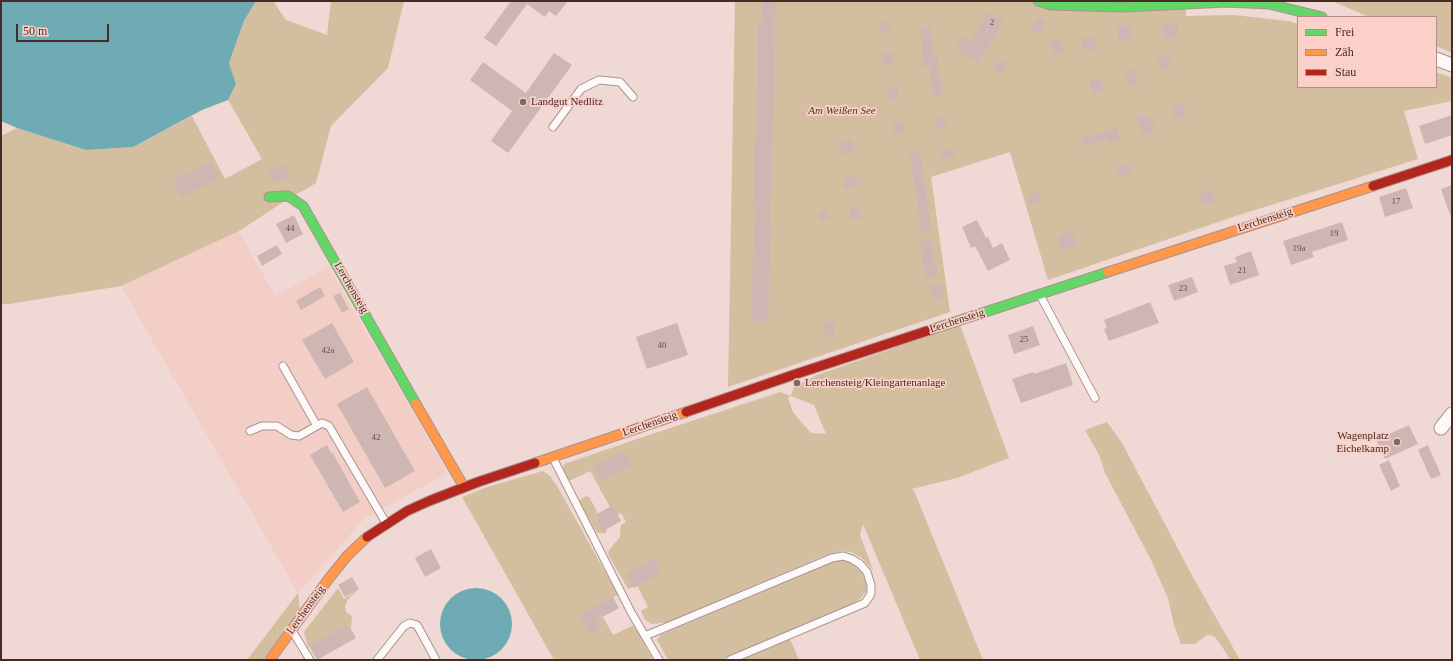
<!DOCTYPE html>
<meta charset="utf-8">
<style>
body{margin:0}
#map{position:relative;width:1453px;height:661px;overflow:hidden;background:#f0d8d4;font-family:"Times New Roman",serif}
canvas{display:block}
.frame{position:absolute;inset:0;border:2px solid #462b27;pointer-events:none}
.legend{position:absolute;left:1297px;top:16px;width:140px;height:72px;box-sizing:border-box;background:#fbd0c9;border:1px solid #b38e88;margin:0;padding:5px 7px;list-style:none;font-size:12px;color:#462b27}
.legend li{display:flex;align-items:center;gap:8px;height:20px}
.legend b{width:20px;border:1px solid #b38e88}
.scale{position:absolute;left:16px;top:24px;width:93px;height:18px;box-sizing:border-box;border:2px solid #462b27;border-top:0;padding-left:5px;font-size:12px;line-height:14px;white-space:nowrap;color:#462b27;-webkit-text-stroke:3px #fbd0c9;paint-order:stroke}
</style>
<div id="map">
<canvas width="1453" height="661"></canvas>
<div class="frame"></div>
<ul class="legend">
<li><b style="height:5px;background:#63d668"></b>Frei</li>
<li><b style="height:5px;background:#ff974d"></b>Zäh</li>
<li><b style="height:5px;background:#b3261e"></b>Stau</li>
</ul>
<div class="scale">50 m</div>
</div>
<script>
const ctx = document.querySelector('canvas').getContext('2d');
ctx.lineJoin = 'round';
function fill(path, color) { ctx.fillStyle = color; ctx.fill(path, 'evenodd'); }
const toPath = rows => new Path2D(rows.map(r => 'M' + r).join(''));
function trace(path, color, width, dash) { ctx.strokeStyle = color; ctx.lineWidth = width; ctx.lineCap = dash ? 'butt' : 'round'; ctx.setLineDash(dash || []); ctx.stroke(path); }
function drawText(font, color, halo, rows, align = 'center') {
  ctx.font = font + ' "Times New Roman",serif'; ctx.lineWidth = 3.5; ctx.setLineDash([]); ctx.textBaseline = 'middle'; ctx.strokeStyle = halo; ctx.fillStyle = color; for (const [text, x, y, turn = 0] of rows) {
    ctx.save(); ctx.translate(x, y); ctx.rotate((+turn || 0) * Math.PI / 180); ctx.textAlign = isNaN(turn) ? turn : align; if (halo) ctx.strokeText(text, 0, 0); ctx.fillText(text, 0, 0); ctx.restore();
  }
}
const built = toPath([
 [239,231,275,296,329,267,448,473,365,518,298,593,121,286]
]);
const green = toPath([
 [256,1,273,1,286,20,327,35,331,1,404,1,388,68,331,126,316,183,285,201,239,231,121,286,9,304,1,304,1,134,3,135,17,128,86,150,133,147,192,116,225,179,262,159,228,100,236,84,229,63,244,21],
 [735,1,1185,1,1186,16,1234,15,1288,21,1298,24,1298,87,1436,87,1436,72,1452,78,1452,101,1404,111,1418,159,1239,215,1048,280,1010,152,931,177,950,312,728,387],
 [1332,1,1452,1,1452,53,1436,46,1436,17,1369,17],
 [960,325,1009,458,957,478,912,489,915,493,983,660,920,660,863,524,860,535,873,570,862,558,851,552,841,551,826,555,668,622,652,624,645,620,641,611,648,607,637,585,628,589,608,554,609,550,620,537,621,525,626,522,621,513,618,515,613,505,610,507,590,471,569,481,566,479,563,469,564,464,640,438,780,392,791,396,794,387,817,375],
 [791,396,814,405,826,434,811,433,801,422,793,412,788,398],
 [1107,422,1122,443,1194,579,1240,660,1230,660,1225,651,1214,636,1207,635,1195,644,1181,644,1174,625,1168,598,1151,560,1105,473,1100,457,1085,430],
 [543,471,550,476,557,486,618,595,593,608,599,619,603,617,613,635,634,625,653,660,554,660,462,497,487,487],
 [586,496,589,497,596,509,597,513,595,515,603,530,607,528,606,533,597,533,580,503,580,500],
 [838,560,852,562,861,572,867,585,866,592,859,600,851,605,721,660,668,660,657,640,660,635],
 [338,588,344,599,359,589,348,599,345,606,346,612,352,616,351,629,348,624,308,647,304,632],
 [298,593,300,611,263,660,247,660],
 [790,639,799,660,740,660]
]);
const water = toPath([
 [1,1,256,1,244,21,229,63,236,84,228,100,202,110,133,147,86,150,17,128,1,121],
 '440 624a36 36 0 1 1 72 0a36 36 0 1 1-72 0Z'
]);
const building = toPath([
 [511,1,568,1,556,16,549,11,545,17,527,4,496,46,484,38],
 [762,1,775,1,774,122,773,122,772,150,770,224,772,224,772,238,770,238,768,321,751,321,753,251,754,251,755,208,753,208,755,136,757,136,758,22,762,22],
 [988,11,1004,21,976,65,976,62,955,49,963,36,971,41],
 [1035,18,1046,20,1042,33,1031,31],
 [888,21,890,32,881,34,879,22],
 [1177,23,1178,37,1164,38,1163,24],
 [1131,25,1132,40,1119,42,1117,26],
 [930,27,934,56,937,55,942,95,932,95,930,67,924,68,920,28],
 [1096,36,1097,49,1083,50,1082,37],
 [1059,38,1064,52,1054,55,1049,42],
 [892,52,895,63,884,65,882,54],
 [554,53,572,65,508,153,491,141,512,111,470,80,483,62,526,93],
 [1169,55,1172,66,1160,70,1156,59],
 [1002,59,1009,66,1000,74,993,67],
 [1134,69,1139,82,1130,86,1125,72],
 [1100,78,1104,91,1093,94,1089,81],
 [897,86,899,98,889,100,887,88],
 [1183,103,1187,115,1174,119,1170,107],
 [1145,114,1147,119,1151,117,1156,130,1142,135,1136,117],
 [1452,115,1452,135,1425,144,1419,126],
 [944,116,946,127,936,129,934,117],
 [902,122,903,133,893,134,892,123],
 [1117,128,1121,141,1108,144,1107,139,1085,147,1082,138],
 [852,140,854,153,841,155,839,141],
 [952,147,955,156,942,160,940,151],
 [920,151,931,231,921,233,919,220,920,220,910,153],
 [211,161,219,178,181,197,173,180],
 [283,164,290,177,274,184,268,171],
 [1129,164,1131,173,1119,177,1116,167],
 [856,176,858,187,844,189,843,178],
 [1452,185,1452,214,1450,215,1441,189],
 [1406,188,1413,208,1385,217,1379,197],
 [1211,189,1215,202,1203,205,1199,192],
 [1038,192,1041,201,1030,205,1027,196],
 [859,206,861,219,851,221,849,207],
 [827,210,829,219,819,221,818,211],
 [294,215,303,234,286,243,276,224],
 [977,220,986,238,988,237,993,248,1002,243,1010,260,988,271,975,246,971,248,962,227],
 [1342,222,1348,240,1312,252,1314,257,1291,265,1283,241],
 [1072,231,1076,246,1061,250,1057,236],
 [931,240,934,263,936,263,938,276,925,277,920,242],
 [277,245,282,254,262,266,257,256],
 [1251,251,1259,275,1230,285,1224,266,1237,262,1235,257],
 [1192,277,1198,292,1174,301,1168,285],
 [942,284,944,297,933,299,930,285],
 [320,287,325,296,301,310,296,301],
 [340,293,349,309,342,313,333,296],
 [1150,302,1159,323,1109,341,1104,329,1107,328,1104,320],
 [824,322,834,322,834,336,825,337],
 [332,323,354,362,325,379,302,340],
 [677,323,688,355,647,369,636,337],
 [1033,326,1040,345,1014,354,1008,335],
 [1066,363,1073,385,1021,403,1012,379,1033,372,1034,374],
 [367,387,415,471,385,488,337,404],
 [1409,425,1418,444,1385,459,1376,440],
 [327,445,331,453,332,452,360,502,343,512,310,455],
 [1428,445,1441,475,1431,479,1418,450],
 [624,451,632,466,601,482,593,467],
 [1389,460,1400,486,1391,491,1379,465],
 [613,505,621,521,603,531,595,515],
 [431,549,441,568,425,577,415,558],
 [654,559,662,572,634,588,626,574],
 [352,577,359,589,345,597,338,585],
 [613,597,619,608,595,621,600,630,590,635,579,615],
 [348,624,356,638,317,660,309,646]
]);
const lane = toPath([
 [553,127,581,89,599,80,620,82,633,97],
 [1040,295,1095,398],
 [283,366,317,426],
 [250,431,262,426,277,426,291,435,299,436,322,423,329,426,386,523],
 [553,458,631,612,659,660],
 [293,632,310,660],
 [645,636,832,558,843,556,852,559,860,564,867,572,871,585,871,594,865,603,730,660],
 [377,660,404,626,410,623,417,625,436,660]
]);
const street = toPath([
 [1436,59,1452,65],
 [1441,428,1452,414]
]);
const fast = toPath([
 [1038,1,1051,5,1124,7,1227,2,1269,4,1322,17],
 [269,197,288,196,303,206,416,404],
 [933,329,1108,272]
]);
const slow = toPath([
 [1108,272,1373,186],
 [416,404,464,487],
 [535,463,686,412],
 [270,660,327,581,347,556,367,537]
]);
const jam = toPath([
 [1373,186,1452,160],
 [686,412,793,375,933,329],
 [367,537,407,511,429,501,478,482,535,463]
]);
const markers = [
 [523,102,4,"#826864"],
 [797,383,4,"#826864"],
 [1397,442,4,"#826864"]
];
const numberNames = [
 ["2",992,23],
 ["17",1396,202],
 ["44",290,229],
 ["19",1334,234],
 ["19a",1299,249],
 ["21",1242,271],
 ["23",1183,289],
 ["25",1024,340],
 ["40",662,346],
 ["42a",328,351],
 ["42",376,438]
];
const poiNames = [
 ["Landgut Nedlitz",531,102],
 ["Lerchensteig/Kleingartenanlage",805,383],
 ["Wagenplatz",1389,436,"right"],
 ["Eichelkamp",1389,449,"right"]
];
const parkNames = [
 ["Am Weißen See",842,111]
];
const streetNames = [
 ["Lerchensteig",1265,220,-18],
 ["Lerchensteig",351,288,60],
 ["Lerchensteig",957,321,-18],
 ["Lerchensteig",650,424,-19],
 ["Lerchensteig",306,610,-54]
];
fill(built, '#f3cec7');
fill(green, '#d3bea0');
fill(water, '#6eabb4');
fill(building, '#ceb7b3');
trace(lane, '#a9938f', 9);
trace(street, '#a9938f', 15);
trace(fast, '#a9938f', 11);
trace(slow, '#a9938f', 11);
trace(jam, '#a9938f', 11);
trace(lane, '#fdf9f9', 7);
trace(street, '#fdf9f9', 13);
trace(fast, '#63d668', 9);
trace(slow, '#ff974d', 9);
trace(jam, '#b3261e', 9);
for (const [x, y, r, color] of markers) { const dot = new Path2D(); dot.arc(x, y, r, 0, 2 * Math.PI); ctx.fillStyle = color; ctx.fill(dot); trace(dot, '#fbd0c9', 1.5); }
drawText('9px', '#684e4a', null, numberNames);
drawText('11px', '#462b27', '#fbd0c9', poiNames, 'left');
drawText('italic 11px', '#4a3c16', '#fbd0c9', parkNames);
drawText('11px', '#462b27', '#fbd0c9', streetNames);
</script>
